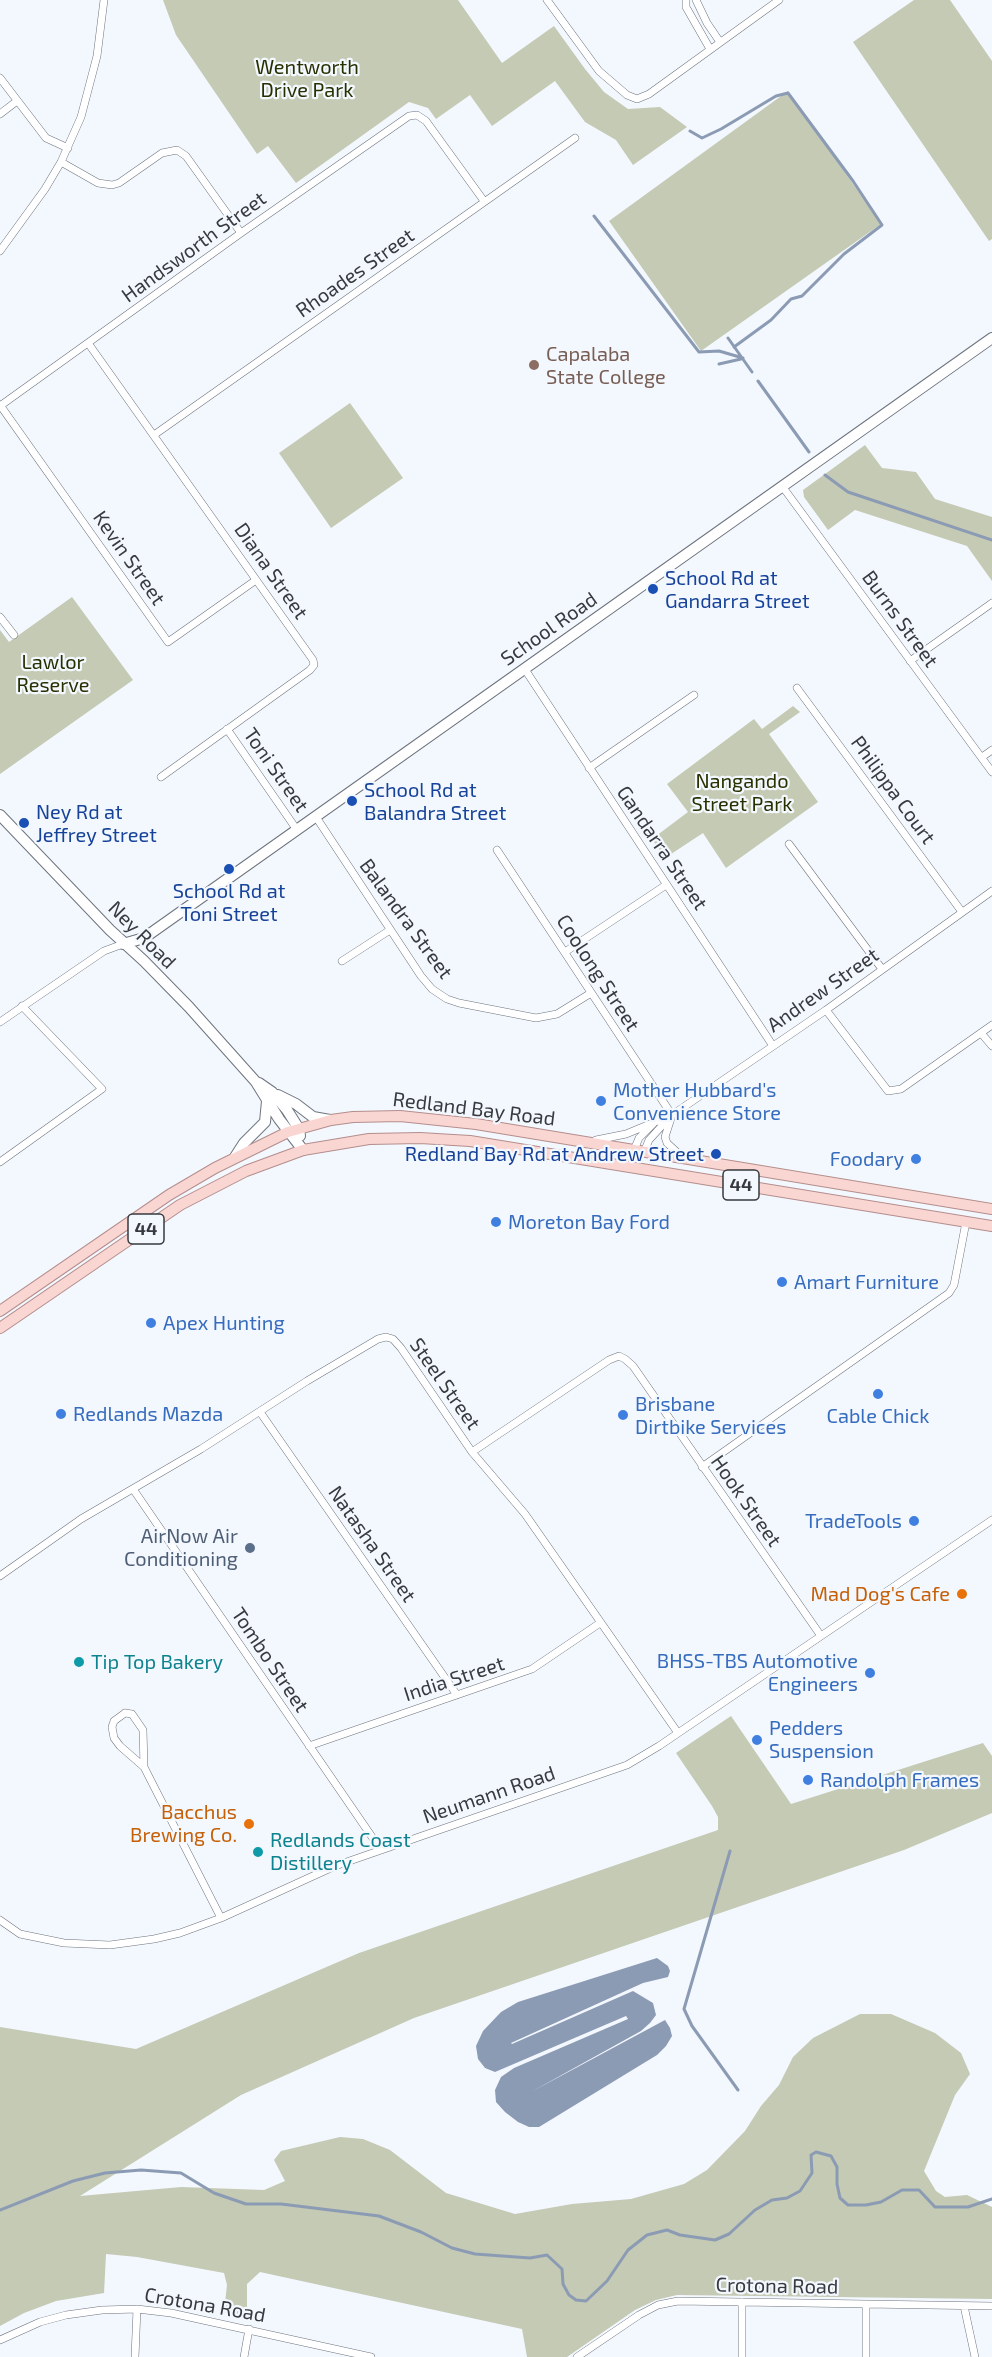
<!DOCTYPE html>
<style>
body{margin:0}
canvas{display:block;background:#f3f7fe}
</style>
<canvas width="992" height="2357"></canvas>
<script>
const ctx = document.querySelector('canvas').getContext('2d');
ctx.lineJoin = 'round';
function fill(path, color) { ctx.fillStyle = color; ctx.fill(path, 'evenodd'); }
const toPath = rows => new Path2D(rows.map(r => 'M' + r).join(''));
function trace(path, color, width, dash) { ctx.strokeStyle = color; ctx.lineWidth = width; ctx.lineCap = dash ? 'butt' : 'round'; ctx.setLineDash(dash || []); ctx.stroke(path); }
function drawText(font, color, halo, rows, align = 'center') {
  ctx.font = font + ' "Exo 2",sans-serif'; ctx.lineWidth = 4.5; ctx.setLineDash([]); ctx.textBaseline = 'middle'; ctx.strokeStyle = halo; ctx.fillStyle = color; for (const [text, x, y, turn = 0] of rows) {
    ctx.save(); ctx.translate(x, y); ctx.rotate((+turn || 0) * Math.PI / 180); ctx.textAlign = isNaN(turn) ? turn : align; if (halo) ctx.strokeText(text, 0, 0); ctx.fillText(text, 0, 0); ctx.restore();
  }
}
const green = toPath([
 [163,0,458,0,502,63,554,26,585,69,604,92,628,109,660,107,687,127,633,165,616,140,585,122,555,81,492,126,470,95,436,119,428,108,409,102,296,183,268,146,257,154,176,35],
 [914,0,950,0,992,61,992,239,989,241,853,42],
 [788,91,881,224,701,351,609,221],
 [350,403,403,478,331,528,279,453],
 [865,445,882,468,916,472,935,499,992,517,992,581,967,546,855,510,828,530,804,497,803,490],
 [72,597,133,680,0,774,0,630,9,642],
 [793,706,800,712,769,734,818,802,726,868,703,833,665,858,652,839,688,812,667,784,754,719,762,729],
 [731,1716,791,1804,983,1743,992,1756,992,1813,904,1850,414,2018,241,2095,80,2196,181,2187,264,2190,285,2181,274,2160,281,2151,340,2137,363,2139,390,2150,446,2193,515,2214,572,2204,631,2199,684,2184,707,2170,745,2131,761,2106,779,2085,793,2057,813,2038,860,2014,891,2014,935,2033,961,2053,970,2074,955,2095,924,2171,936,2191,945,2197,967,2195,992,2207,992,2299,677,2295,656,2300,635,2310,567,2357,527,2357,522,2329,260,2272,247,2284,247,2317,224,2312,227,2285,224,2273,137,2257,106,2254,104,2293,56,2301,24,2313,0,2326,0,2027,136,2049,359,1953,718,1830,718,1817,712,1806,676,1753]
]);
const water = toPath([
 [657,1958,668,1966,670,1971,668,1977,643,1983,511,2043,512,2044,633,1991,653,2003,656,2015,650,2023,641,2031,531,2092,665,2020,670,2028,672,2036,666,2046,657,2055,539,2127,529,2127,518,2122,505,2112,496,2102,495,2090,501,2077,514,2068,628,2019,626,2016,495,2072,485,2068,478,2059,476,2046,483,2031,501,2012,518,2002]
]);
const stream = toPath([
 [690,131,702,138,721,129,776,96,788,93,853,181,882,225,844,254,802,296,791,299,771,320,734,347],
 [594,216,699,352,719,351,743,358],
 [728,338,752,372],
 [719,364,741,359],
 [758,381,809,452],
 [825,475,848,492,992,540],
 [730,1851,684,2009,692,2026,738,2090],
 [0,2210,73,2181,105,2173,141,2170,181,2173,214,2193,246,2204,281,2204,379,2216,421,2232,452,2248,475,2254,530,2258,547,2255,562,2269,563,2284,569,2295,576,2300,586,2301,607,2281,628,2250,647,2235,667,2230,680,2235,715,2240,729,2234,755,2210,772,2200,787,2198,800,2191,812,2173,811,2155,816,2152,831,2156,837,2167,837,2184,840,2198,848,2205,866,2205,881,2202,902,2190,919,2190,935,2207,968,2207,992,2199]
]);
const street = toPath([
 [547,0,599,71,627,95,637,99,649,94,779,0],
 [686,0,686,7,710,49],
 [696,0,707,23,720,42],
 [0,78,46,138,68,148],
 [0,114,17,101],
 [61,162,98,183,112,185,119,183,162,153,177,150,186,156,241,233],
 [0,251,45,189,61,162,81,117,97,56,104,0],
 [88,343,313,660,314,665,310,670,161,777],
 [0,405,168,642,256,580],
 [0,406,241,233,409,116,417,115,426,121,484,201],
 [154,435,575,138],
 [782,486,992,772],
 [0,617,14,635],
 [910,661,992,603],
 [524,668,773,1046],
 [797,688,962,912],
 [227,729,297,830],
 [982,757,992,750],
 [589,768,694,695],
 [316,817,421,976,432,989,447,999,459,1003,536,1018,557,1014,591,993],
 [789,844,882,969],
 [497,850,672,1115],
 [565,952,666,885],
 [342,961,390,930],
 [826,1010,888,1091,901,1089,992,1025],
 [0,1022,104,951,123,944],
 [981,1033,992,1046],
 [672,1115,665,1137,667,1143,680,1155],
 [596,1140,626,1134,672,1115,826,1010,992,891],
 [634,1150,639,1138,653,1124],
 [644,1152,649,1140,668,1119],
 [0,1162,102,1089,22,1006],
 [260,1412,457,1695],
 [472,1452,609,1360,619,1356,625,1359,633,1366,821,1636],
 [702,1467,949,1293,954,1285,966,1222],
 [133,1489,381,1850],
 [0,1576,81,1519,201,1449,307,1381,378,1339,386,1337,393,1339,401,1348,472,1452,525,1514,678,1733],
 [125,1713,132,1714,143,1730,144,1767,120,1746,114,1738,112,1727,114,1721,125,1713],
 [309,1746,532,1669,600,1623],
 [144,1767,221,1918],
 [0,1920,20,1934,64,1943,110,1945,154,1939,180,1933,221,1918,335,1866,627,1765,659,1746,992,1520],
 [964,2306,975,2357],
 [0,2340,40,2322,66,2315,102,2310,137,2309,171,2313,371,2357],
 [135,2357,137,2309],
 [244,2357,249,2329],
 [577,2357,639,2315,658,2305,678,2301,992,2306],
 [742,2357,742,2302],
 [866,2357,866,2304]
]);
const secondary = toPath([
 [0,815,110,930,144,961,189,1007,256,1082,279,1119,303,1150],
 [123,944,144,938,992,338],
 [259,1083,272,1092,287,1110,299,1129,300,1136],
 [278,1095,296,1104,313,1117,330,1120],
 [235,1157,244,1143,265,1122,267,1101]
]);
const primary = toPath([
 [0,1311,169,1195,215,1168,288,1132,331,1120,353,1117,400,1116,476,1124,992,1209],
 [0,1328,180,1205,246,1171,303,1150,369,1139,420,1138,470,1141,992,1226]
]);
const markers = [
 [534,365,6,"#8d6e63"],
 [653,589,6,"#1a4fb4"],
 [352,801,6,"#1a4fb4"],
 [24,823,6,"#1a4fb4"],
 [229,869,6,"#1a4fb4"],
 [601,1101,6,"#3f7fe0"],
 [716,1154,6,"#1a4fb4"],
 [916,1159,6,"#3f7fe0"],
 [496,1222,6,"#3f7fe0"],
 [782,1282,6,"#3f7fe0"],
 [151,1323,6,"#3f7fe0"],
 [878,1394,6,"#3f7fe0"],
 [61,1414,6,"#3f7fe0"],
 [623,1415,6,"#3f7fe0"],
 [914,1521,6,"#3f7fe0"],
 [250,1548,6,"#5c6f8a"],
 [962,1594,6,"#e8710a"],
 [79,1662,6,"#0f9aa8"],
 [870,1673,6,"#3f7fe0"],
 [757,1740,6,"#3f7fe0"],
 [808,1780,6,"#3f7fe0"],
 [249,1824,6,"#e8710a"],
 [258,1852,6,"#0f9aa8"]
];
const shields = [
 [741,1185,36],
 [146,1229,36]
];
const shieldNames = [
 ["44",741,1185],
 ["44",146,1229]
];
const parkNames = [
 ["Wentworth",307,67],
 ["Drive Park",307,90],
 ["Lawlor",53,662],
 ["Reserve",53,685],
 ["Nangando",742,781],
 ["Street Park",742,804]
];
const streetNames = [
 ["Handsworth Street",194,247,-36],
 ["Rhoades Street",355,273,-35],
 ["Kevin Street",129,558,55],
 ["Diana Street",271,571,55],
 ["Burns Street",900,619,54],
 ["School Road",549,629,-35],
 ["Toni Street",276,770,55],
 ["Philippa Court",893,790,54],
 ["Gandarra Street",662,848,56],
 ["Balandra Street",406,919,54],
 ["Ney Road",142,935,45],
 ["Coolong Street",598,973,57],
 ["Andrew Street",823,990,-35],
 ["Redland Bay Road",474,1109,7],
 ["Steel Street",445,1384,55],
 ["Hook Street",746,1501,55],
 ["Natasha Street",372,1544,55],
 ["Tombo Street",270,1660,56],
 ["India Street",454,1679,-18],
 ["Neumann Road",489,1795,-19],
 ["Crotona Road",777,2286,1],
 ["Crotona Road",205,2305,10]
];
const educationNames = [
 ["Capalaba",546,354],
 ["State College",546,377]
];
const transitNames = [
 ["School Rd at",665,578],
 ["Gandarra Street",665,601],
 ["School Rd at",364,790],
 ["Balandra Street",364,813],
 ["Ney Rd at",36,812],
 ["Jeffrey Street",36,835],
 ["School Rd at",229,891,"center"],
 ["Toni Street",229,914,"center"],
 ["Redland Bay Rd at Andrew Street",704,1154,"right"]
];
const shopNames = [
 ["Mother Hubbard's",613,1090],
 ["Convenience Store",613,1113],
 ["Foodary",904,1159,"right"],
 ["Moreton Bay Ford",508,1222],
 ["Amart Furniture",794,1282],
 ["Apex Hunting",163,1323],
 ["Brisbane",635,1404],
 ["Dirtbike Services",635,1427],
 ["Redlands Mazda",73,1414],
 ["Cable Chick",878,1416,"center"],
 ["TradeTools",902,1521,"right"],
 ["BHSS-TBS Automotive",858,1661,"right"],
 ["Engineers",858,1684,"right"],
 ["Pedders",769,1728],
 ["Suspension",769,1751],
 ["Randolph Frames",820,1780]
];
const serviceNames = [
 ["AirNow Air",238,1536],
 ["Conditioning",238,1559]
];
const foodNames = [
 ["Mad Dog's Cafe",950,1594],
 ["Bacchus",237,1812],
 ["Brewing Co.",237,1835]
];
const cultureNames = [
 ["Tip Top Bakery",91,1662],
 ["Redlands Coast",270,1840],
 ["Distillery",270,1863]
];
fill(green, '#c5cab4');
fill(water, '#8c9bb4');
trace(stream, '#8c9bb4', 3);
trace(street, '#6e747e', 8);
trace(secondary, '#6e747e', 12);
trace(primary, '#b48e8c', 12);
trace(street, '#fff', 7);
trace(secondary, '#fff', 10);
trace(primary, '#fad6d3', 10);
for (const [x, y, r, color] of markers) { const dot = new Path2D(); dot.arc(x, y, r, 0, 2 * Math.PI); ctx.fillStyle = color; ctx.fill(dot); trace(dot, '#f3f7fe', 2); }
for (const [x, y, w] of shields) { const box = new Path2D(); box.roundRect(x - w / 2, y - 15, w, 30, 4.5); ctx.fillStyle = '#f3f7fe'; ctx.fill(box); trace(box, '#373a3e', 1.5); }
drawText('bold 18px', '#373a3e', null, shieldNames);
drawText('20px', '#283000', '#f3f7fe', parkNames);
drawText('20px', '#373a3e', '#f3f7fe', streetNames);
drawText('20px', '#785e54', '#f3f7fe', educationNames, 'left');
drawText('20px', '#164399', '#f3f7fe', transitNames, 'left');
drawText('20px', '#366cbe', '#f3f7fe', shopNames, 'left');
drawText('20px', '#4e5e75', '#f3f7fe', serviceNames, 'right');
drawText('20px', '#c56008', '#f3f7fe', foodNames, 'right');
drawText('20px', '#0d838f', '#f3f7fe', cultureNames, 'left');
</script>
